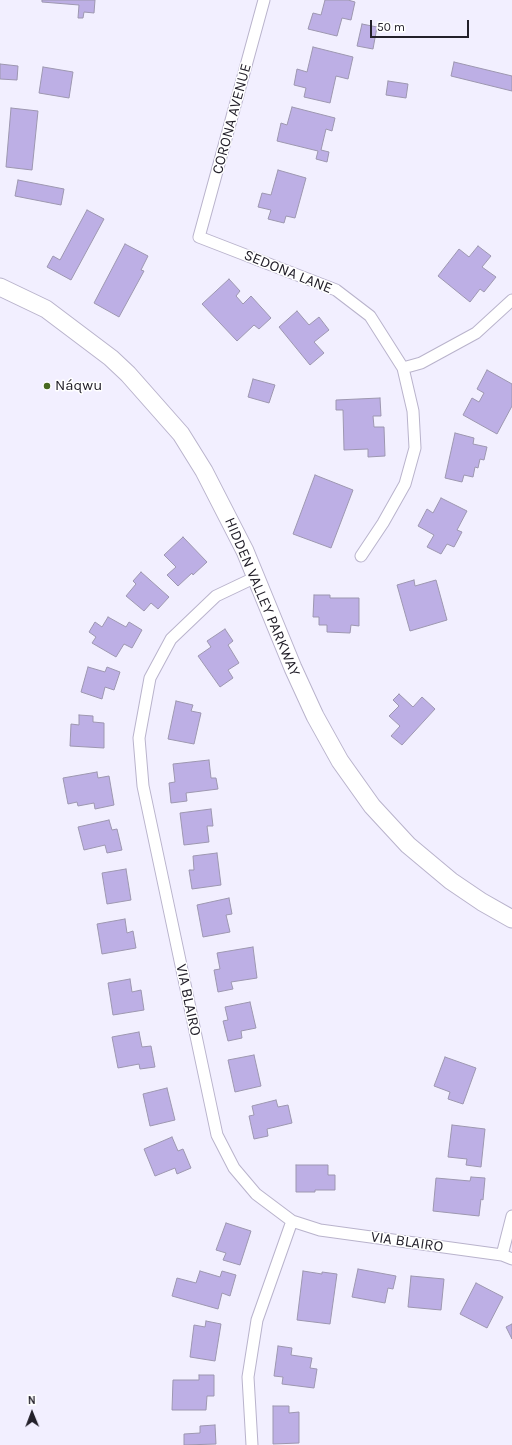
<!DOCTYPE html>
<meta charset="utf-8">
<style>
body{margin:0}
#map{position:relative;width:512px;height:1445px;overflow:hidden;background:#f2efff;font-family:Karla,sans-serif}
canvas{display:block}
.north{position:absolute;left:12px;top:1393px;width:40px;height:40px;-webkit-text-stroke:3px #fff;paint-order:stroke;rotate:359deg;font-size:11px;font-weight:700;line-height:16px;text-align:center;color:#23202a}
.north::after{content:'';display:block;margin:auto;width:14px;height:18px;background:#23202a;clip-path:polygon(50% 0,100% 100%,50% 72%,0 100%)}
.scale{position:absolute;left:370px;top:20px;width:99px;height:18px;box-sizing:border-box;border:2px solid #23202a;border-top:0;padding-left:5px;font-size:12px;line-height:14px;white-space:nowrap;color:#23202a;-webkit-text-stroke:3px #fff;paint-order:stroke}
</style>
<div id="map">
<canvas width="512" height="1445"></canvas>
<div class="north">N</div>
<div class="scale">50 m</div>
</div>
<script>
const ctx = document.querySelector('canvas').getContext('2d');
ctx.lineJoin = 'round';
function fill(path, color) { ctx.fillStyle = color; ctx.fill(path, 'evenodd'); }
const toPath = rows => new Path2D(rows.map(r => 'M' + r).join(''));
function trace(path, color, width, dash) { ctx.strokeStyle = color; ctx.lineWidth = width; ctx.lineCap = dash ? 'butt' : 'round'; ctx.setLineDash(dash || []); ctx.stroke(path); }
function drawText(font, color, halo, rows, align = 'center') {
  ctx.font = font + ' Karla,sans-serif'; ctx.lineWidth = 3; ctx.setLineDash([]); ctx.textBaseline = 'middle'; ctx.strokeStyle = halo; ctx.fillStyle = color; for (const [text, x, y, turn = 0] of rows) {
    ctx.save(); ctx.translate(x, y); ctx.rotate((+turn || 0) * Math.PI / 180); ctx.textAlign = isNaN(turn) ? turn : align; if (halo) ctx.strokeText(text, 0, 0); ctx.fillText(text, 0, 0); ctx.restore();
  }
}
const building = toPath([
 [42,0,95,0,94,13,84,12,83,18,78,18,79,5,42,2,42,0],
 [325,0,348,0,355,2,351,20,342,18,337,36,308,29,313,13,321,15,325,0],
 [362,24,377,27,373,49,357,46,362,24],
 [313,47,353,57,348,79,336,76,330,103,304,97,306,88,294,85,297,69,307,72,313,47],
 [454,62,512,76,512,91,451,76,454,62],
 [0,64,18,66,17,80,0,79,0,64],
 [43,67,73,72,69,98,39,93,43,67],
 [388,81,408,84,406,98,386,95,388,81],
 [292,107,335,118,332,131,326,129,321,150,329,152,327,162,316,159,318,151,277,141,281,123,287,125,292,107],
 [11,108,38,111,32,170,6,167,11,108],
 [278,170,306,178,295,218,286,216,284,223,268,219,271,210,258,207,262,193,271,195,278,170],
 [18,180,64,189,61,205,15,196,18,180],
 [87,210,104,219,71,280,47,267,53,256,60,260,87,210],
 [125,244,148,256,141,270,144,271,119,317,94,303,125,244],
 [478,246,491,256,482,267,496,277,484,292,480,289,470,302,438,276,459,249,469,257,478,246],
 [229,279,240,291,236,296,243,304,251,296,271,318,259,329,254,325,237,341,202,304,229,279],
 [297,311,309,325,319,317,329,330,314,342,324,353,310,365,279,327,297,311],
 [487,370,512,384,512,406,497,434,463,415,472,398,479,402,484,393,477,389,487,370],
 [253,379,275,385,269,403,248,397,253,379],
 [380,398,381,416,373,416,374,427,384,427,385,456,368,457,368,449,344,450,343,410,336,410,336,400,380,398],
 [455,433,474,438,473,444,487,447,484,460,480,459,478,468,475,467,473,477,464,475,462,482,445,478,455,433],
 [315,475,353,490,331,548,293,534,315,475],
 [441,498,467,511,457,530,462,532,454,547,447,544,441,554,427,547,434,535,418,526,427,509,433,513,441,498],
 [183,537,207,562,193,575,192,573,178,586,167,575,176,567,164,555,183,537],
 [141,572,169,597,158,609,151,603,144,611,126,596,136,584,133,581,141,572],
 [414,580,415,586,436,580,447,620,410,631,397,585,414,580],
 [314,595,330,595,330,598,359,598,359,626,351,625,350,633,327,632,327,625,319,625,319,617,313,617,314,595],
 [108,617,126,627,129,622,142,630,132,648,124,644,116,657,92,643,96,637,89,632,95,622,102,627,108,617],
 [225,629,233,641,228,645,239,663,228,670,233,678,220,687,198,656,211,647,207,641,225,629],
 [88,667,105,672,107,667,120,672,114,690,105,687,102,699,81,692,88,667],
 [399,694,413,707,422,697,435,709,402,745,391,736,400,726,389,716,399,706,393,700,399,694],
 [176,701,193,705,191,711,201,713,194,744,168,739,176,701],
 [79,715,93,716,93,722,104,723,104,748,70,746,71,724,79,725,79,715],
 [209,760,211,778,216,778,218,789,186,793,187,801,171,803,169,783,175,782,173,764,209,760],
 [97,772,98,778,109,776,114,805,95,809,94,803,78,806,77,802,68,804,63,778,97,772],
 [211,809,213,826,207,826,209,842,184,845,180,813,211,809],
 [109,820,112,830,117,829,122,850,107,853,105,845,84,850,78,827,109,820],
 [217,853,221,885,192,889,189,870,194,870,193,856,217,853],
 [126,869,131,900,107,904,102,873,126,869],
 [229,898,232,914,226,915,230,932,203,937,197,905,229,898],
 [125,919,127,933,133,931,136,948,102,954,97,924,125,919],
 [253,947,257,978,231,982,233,989,218,992,214,970,220,969,217,953,253,947],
 [130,979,132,992,141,990,144,1010,113,1015,108,983,130,979],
 [250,1002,256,1028,241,1031,242,1038,228,1041,223,1021,228,1020,225,1007,250,1002],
 [139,1032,142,1047,151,1046,155,1067,140,1069,139,1064,118,1068,112,1037,139,1032],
 [254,1055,261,1086,235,1092,228,1060,254,1055],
 [445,1057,476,1068,463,1104,448,1099,450,1092,434,1086,445,1057],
 [167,1088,175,1120,150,1126,143,1094,167,1088],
 [276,1100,278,1107,288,1105,292,1123,267,1129,268,1136,254,1139,249,1116,254,1115,252,1106,276,1100],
 [452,1125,485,1129,481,1167,466,1165,467,1159,448,1157,452,1125],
 [172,1137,178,1151,183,1149,191,1168,177,1174,175,1168,155,1176,144,1149,172,1137],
 [296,1165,328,1165,328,1175,335,1175,335,1190,315,1190,315,1192,296,1192,296,1165],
 [471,1177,485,1178,483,1200,481,1199,479,1216,433,1211,436,1178,470,1181,471,1177],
 [226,1223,251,1231,240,1265,223,1260,226,1253,216,1250,226,1223],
 [358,1269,396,1276,393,1289,388,1288,385,1303,352,1297,358,1269],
 [200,1271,220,1277,222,1271,236,1275,230,1296,222,1293,218,1309,172,1296,177,1278,196,1283,200,1271],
 [303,1271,322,1274,322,1272,337,1274,330,1324,297,1320,303,1271],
 [411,1276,444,1279,441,1310,408,1307,411,1276],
 [476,1283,503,1297,487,1328,460,1314,476,1283],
 [206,1321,221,1324,215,1361,190,1357,194,1325,205,1327,206,1321],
 [512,1324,512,1339,506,1327,512,1324],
 [278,1346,292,1348,291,1355,312,1358,310,1368,317,1369,314,1388,282,1384,283,1377,274,1376,278,1346],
 [199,1375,214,1375,214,1396,207,1396,206,1410,172,1410,173,1380,199,1380,199,1375],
 [273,1406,289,1406,289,1413,299,1412,299,1443,273,1444,273,1406],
 [215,1425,216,1444,184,1445,184,1434,200,1433,200,1426,215,1425]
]);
const street = toPath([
 [264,0,199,237,336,290,370,316,403,368,413,411,415,448,405,484,383,523,361,556],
 [403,368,421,363,476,333,512,300],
 [256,577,216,596,171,639,150,678,139,738,143,786,217,1135,234,1168,256,1194,292,1221,320,1230,502,1255,512,1259],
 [502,1255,512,1216],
 [252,1445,248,1377,257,1320,292,1221]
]);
const primary = toPath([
 [0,287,46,309,111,358,128,374,181,434,204,471,245,551,293,668,315,716,340,761,372,806,408,845,451,881,482,902,512,919]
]);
const markers = [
 [47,386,4,"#486920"]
];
const streetNames = [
 ["CORONA AVENUE",232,119,-75],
 ["SEDONA LANE",288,272,22],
 ["HIDDEN VALLEY PARKWAY",262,597,67],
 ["VIA BLAIRO",188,1000,78],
 ["VIA BLAIRO",407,1242,8]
];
const poiNames = [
 ["Náqwu",55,386]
];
fill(building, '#bdafe5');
trace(building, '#9d97b0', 1);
trace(street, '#b9b3cc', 13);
trace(primary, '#b9b3cc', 19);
trace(street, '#fff', 11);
trace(primary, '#fff', 17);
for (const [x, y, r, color] of markers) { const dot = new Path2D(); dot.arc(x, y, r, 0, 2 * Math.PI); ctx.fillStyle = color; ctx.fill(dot); trace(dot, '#fff', 1.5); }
drawText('15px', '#23202a', '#fff', streetNames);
drawText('15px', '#23202a', '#fff', poiNames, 'left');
</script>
